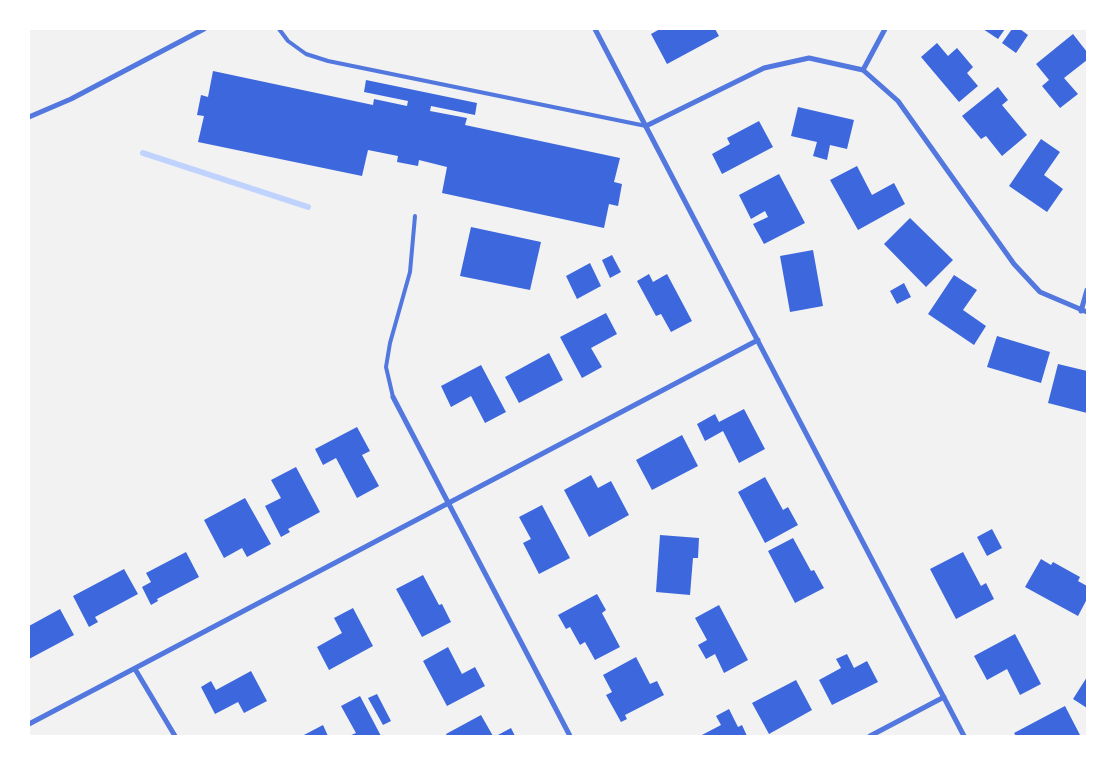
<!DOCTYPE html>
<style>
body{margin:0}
#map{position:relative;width:1116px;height:765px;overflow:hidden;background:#f2f2f2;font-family:Poppins,sans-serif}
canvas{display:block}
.frame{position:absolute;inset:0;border:30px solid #fff;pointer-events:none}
</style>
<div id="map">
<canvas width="1116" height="765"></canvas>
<div class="frame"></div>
</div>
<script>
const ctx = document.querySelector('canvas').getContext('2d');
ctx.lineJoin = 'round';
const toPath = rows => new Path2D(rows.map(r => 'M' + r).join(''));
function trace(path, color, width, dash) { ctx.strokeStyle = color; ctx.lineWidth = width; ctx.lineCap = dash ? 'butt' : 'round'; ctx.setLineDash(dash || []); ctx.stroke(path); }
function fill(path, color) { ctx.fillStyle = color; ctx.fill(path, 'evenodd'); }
const stream = toPath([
 [143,153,308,207]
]);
const building = toPath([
 [660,29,715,29,719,36,667,64,651,34],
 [983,29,1005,29,998,39],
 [1012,29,1020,29,1028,35,1016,53,1002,43],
 [1073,34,1087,52,1087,60,1064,78,1078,94,1060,108,1042,86,1049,80,1036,64],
 [937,43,948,56,957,48,973,67,967,73,978,86,959,102,921,57],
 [213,71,373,105,374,99,407,106,408,101,364,92,366,80,477,103,475,115,431,106,430,111,467,118,465,125,620,158,614,182,622,184,618,206,609,204,604,228,442,193,447,167,419,160,418,166,397,162,398,156,368,150,362,176,198,142,204,116,197,115,201,95,208,97],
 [998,87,1008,100,1002,105,1027,135,1002,156,986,136,981,139,962,116],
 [798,107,854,120,847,149,830,145,827,160,813,156,817,142,791,136],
 [759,121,773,147,722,174,712,154,730,144,727,138],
 [1041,139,1060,152,1044,175,1063,189,1047,212,1009,186],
 [857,166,872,195,894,183,905,204,858,230,830,180],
 [779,174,805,223,764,244,753,224,768,217,765,211,751,219,739,195],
 [910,218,953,260,926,287,884,244],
 [471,227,541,242,530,290,460,276],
 [813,250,823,306,790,312,780,256],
 [612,255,621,272,610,278,602,260],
 [590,263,601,286,577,299,566,276],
 [649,274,653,282,667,274,692,321,671,332,661,314,656,316,637,281],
 [954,275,977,290,963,310,986,326,974,345,928,314],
 [904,283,911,297,897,304,890,291],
 [606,313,617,334,591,348,602,367,582,378,560,337],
 [997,336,1050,352,1041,383,987,367],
 [549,353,563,380,519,403,505,377],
 [1058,364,1087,371,1087,413,1048,403],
 [481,365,506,412,485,423,471,396,451,407,441,386],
 [744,409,765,449,739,463,723,431,705,441,697,424,715,414,719,422],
 [357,427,370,451,362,455,379,486,357,498,336,458,323,465,315,449],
 [682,435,698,466,652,490,636,460],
 [296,467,320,512,288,529,290,532,281,537,265,506,281,498,271,480],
 [591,475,598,488,611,481,629,515,589,537,564,490],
 [765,477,783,510,788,507,798,525,765,543,738,492],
 [245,498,271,544,247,557,242,548,224,558,204,520],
 [542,505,570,558,539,574,523,543,531,539,519,517],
 [992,529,1002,548,987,556,977,537],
 [660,535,699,538,698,558,693,558,690,595,656,592],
 [793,538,811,571,814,570,824,588,795,603,768,551],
 [186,552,199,577,157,599,158,601,151,605,142,587,151,582,146,573],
 [963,552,981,586,986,583,994,599,956,619,930,569],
 [1041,559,1051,565,1053,562,1080,577,1078,581,1087,586,1087,599,1078,616,1025,587],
 [124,569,138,594,95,617,98,622,89,627,73,596],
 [423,575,439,605,442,604,451,622,422,637,396,589],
 [597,594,606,610,602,613,620,647,595,660,585,642,580,645,570,627,566,629,558,615],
 [719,605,748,660,724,673,715,654,706,659,698,645,707,640,695,618],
 [353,608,373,646,329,670,317,647,342,633,334,618],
 [60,609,74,635,29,659,29,626],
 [1015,634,1041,684,1020,695,1007,669,987,680,974,656],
 [448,647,462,674,475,667,485,686,447,706,423,661],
 [847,654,854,668,867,661,878,682,832,705,819,680,841,668,836,659],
 [636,657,650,684,657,681,664,695,625,715,627,719,621,722,606,695,612,692,603,675],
 [251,671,267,701,244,713,238,702,215,714,201,687,211,681,216,690],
 [1087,677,1087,708,1073,699],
 [796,680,812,710,769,734,752,703],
 [377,694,391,721,383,725,368,698],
 [360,696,381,736,349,736,356,733,341,706],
 [1065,706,1080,735,1016,736,1014,733],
 [729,709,738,727,742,725,747,736,700,736,721,725,716,716],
 [481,715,493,736,447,736,446,734],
 [323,725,328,736,302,736],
 [511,728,515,736,496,736]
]);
const service = toPath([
 [279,29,288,41,306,54,328,61,646,126],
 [393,397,386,367,390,343,410,272,415,216]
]);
const minor = toPath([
 [595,29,964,736],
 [863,70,885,29],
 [29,117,71,99,204,29],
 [646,126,764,68,809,58,863,70,898,101,1014,264,1040,292,1087,312],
 [1081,311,1087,290],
 [393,397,570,736],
 [135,669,175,736],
 [29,724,758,340],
 [870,736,944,697]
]);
trace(stream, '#bfd3fe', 6);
fill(building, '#3d67dc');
trace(service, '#5277de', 4);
trace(minor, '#5277de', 5);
</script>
